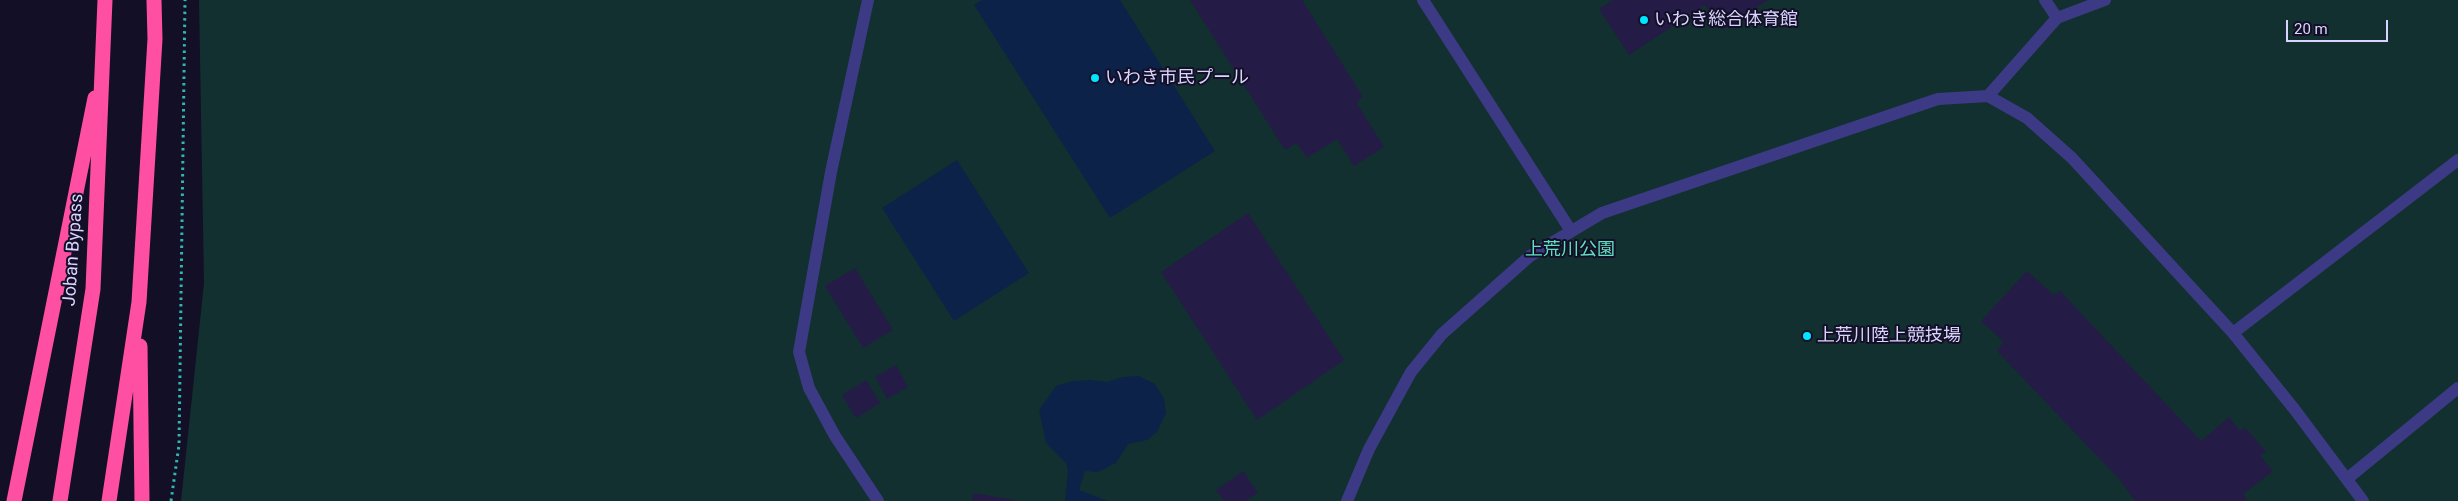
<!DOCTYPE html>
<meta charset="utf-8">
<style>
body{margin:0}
#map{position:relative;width:2458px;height:501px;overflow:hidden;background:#130f26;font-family:Roboto,sans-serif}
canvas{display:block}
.scale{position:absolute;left:2286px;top:20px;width:102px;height:22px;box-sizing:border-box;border:2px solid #d9d4ff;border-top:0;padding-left:6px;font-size:15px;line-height:18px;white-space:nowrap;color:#d9d4ff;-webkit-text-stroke:4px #130f26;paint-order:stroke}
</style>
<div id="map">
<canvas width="2458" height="501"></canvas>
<div class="scale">20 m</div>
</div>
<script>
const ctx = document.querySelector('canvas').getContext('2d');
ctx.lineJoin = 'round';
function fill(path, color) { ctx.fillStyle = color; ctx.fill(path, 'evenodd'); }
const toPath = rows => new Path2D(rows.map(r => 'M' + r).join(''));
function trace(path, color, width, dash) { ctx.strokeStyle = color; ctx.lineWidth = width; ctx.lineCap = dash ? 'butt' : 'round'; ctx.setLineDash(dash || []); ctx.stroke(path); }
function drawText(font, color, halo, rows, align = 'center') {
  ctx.font = font + ' Roboto,"Noto Sans JP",sans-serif'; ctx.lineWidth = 4; ctx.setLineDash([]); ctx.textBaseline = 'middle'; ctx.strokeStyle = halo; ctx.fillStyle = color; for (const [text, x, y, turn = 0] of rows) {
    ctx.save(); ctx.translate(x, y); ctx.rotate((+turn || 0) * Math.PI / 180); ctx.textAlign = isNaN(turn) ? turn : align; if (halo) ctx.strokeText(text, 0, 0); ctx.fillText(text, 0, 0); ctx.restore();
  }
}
const green = toPath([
 [199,0,2458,0,2458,501,181,501,204,283]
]);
const water = toPath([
 [982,0,1120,0,1215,151,1110,218,974,5],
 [957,160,1029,273,954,321,882,208],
 [1139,376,1155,384,1164,398,1166,413,1157,432,1147,440,1128,444,1116,463,1098,472,1085,471,1079,490,1108,501,1065,501,1068,472,1066,463,1046,443,1039,410,1056,386,1073,381,1090,380,1107,382,1122,377]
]);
const building = toPath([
 [1190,0,1302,0,1363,97,1356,102,1384,147,1354,166,1337,139,1307,158,1297,143,1285,150],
 [1613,0,1768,0,1722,30,1705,5,1629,55,1599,9],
 [1248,213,1344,360,1257,420,1161,272],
 [855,268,893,330,863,348,825,286],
 [2027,271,2054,295,2060,291,2201,441,2229,417,2240,431,2245,427,2266,452,2260,456,2273,471,2243,494,2248,501,2135,501,2119,479,1997,351,2004,342,1981,321],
 [896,365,908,387,887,399,875,377],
 [866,380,880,403,856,418,842,395],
 [1243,471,1258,493,1246,501,1224,501,1216,490],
 [973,493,1015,500,1015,501,972,501]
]);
const path = toPath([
 [171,501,179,445,185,0]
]);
const minor = toPath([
 [868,0,831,172,799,352,809,388,835,436,878,501],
 [1423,0,1571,231],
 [2045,0,2057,18],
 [1988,96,2057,18,2105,0],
 [2233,333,2458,160],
 [2348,478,2458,388],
 [1347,501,1369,449,1411,372,1442,334,1530,256,1602,213,1938,99,1988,96,2027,118,2072,158,2233,333,2295,410,2363,501]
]);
const highway = toPath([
 [140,346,142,501],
 [14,501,95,98],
 [60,501,93,289,105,0],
 [109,501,139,302,155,39,154,0]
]);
const markers = [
 [1644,20,5,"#00e5ff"],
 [1095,78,5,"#00e5ff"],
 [1807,336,5,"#00e5ff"]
];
const poiNames = [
 ["いわき総合体育館",1654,20],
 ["いわき市民プール",1105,78],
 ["上荒川陸上競技場",1817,336]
];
const streetNames = [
 ["Joban Bypass",74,250,-86]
];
const parkNames = [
 ["上荒川公園",1570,250]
];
fill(green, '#12302f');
fill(water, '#0c2248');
fill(building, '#241b47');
trace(path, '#2fb8b0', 3, [2.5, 4]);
trace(minor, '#3d3a85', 12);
trace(highway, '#ff4fa3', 15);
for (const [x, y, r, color] of markers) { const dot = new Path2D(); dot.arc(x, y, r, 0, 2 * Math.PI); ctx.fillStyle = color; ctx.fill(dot); trace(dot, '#130f26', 2); }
drawText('18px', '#d9d4ff', '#130f26', poiNames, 'left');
drawText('18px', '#d9d4ff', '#130f26', streetNames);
drawText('18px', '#5fe0c0', '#130f26', parkNames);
</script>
